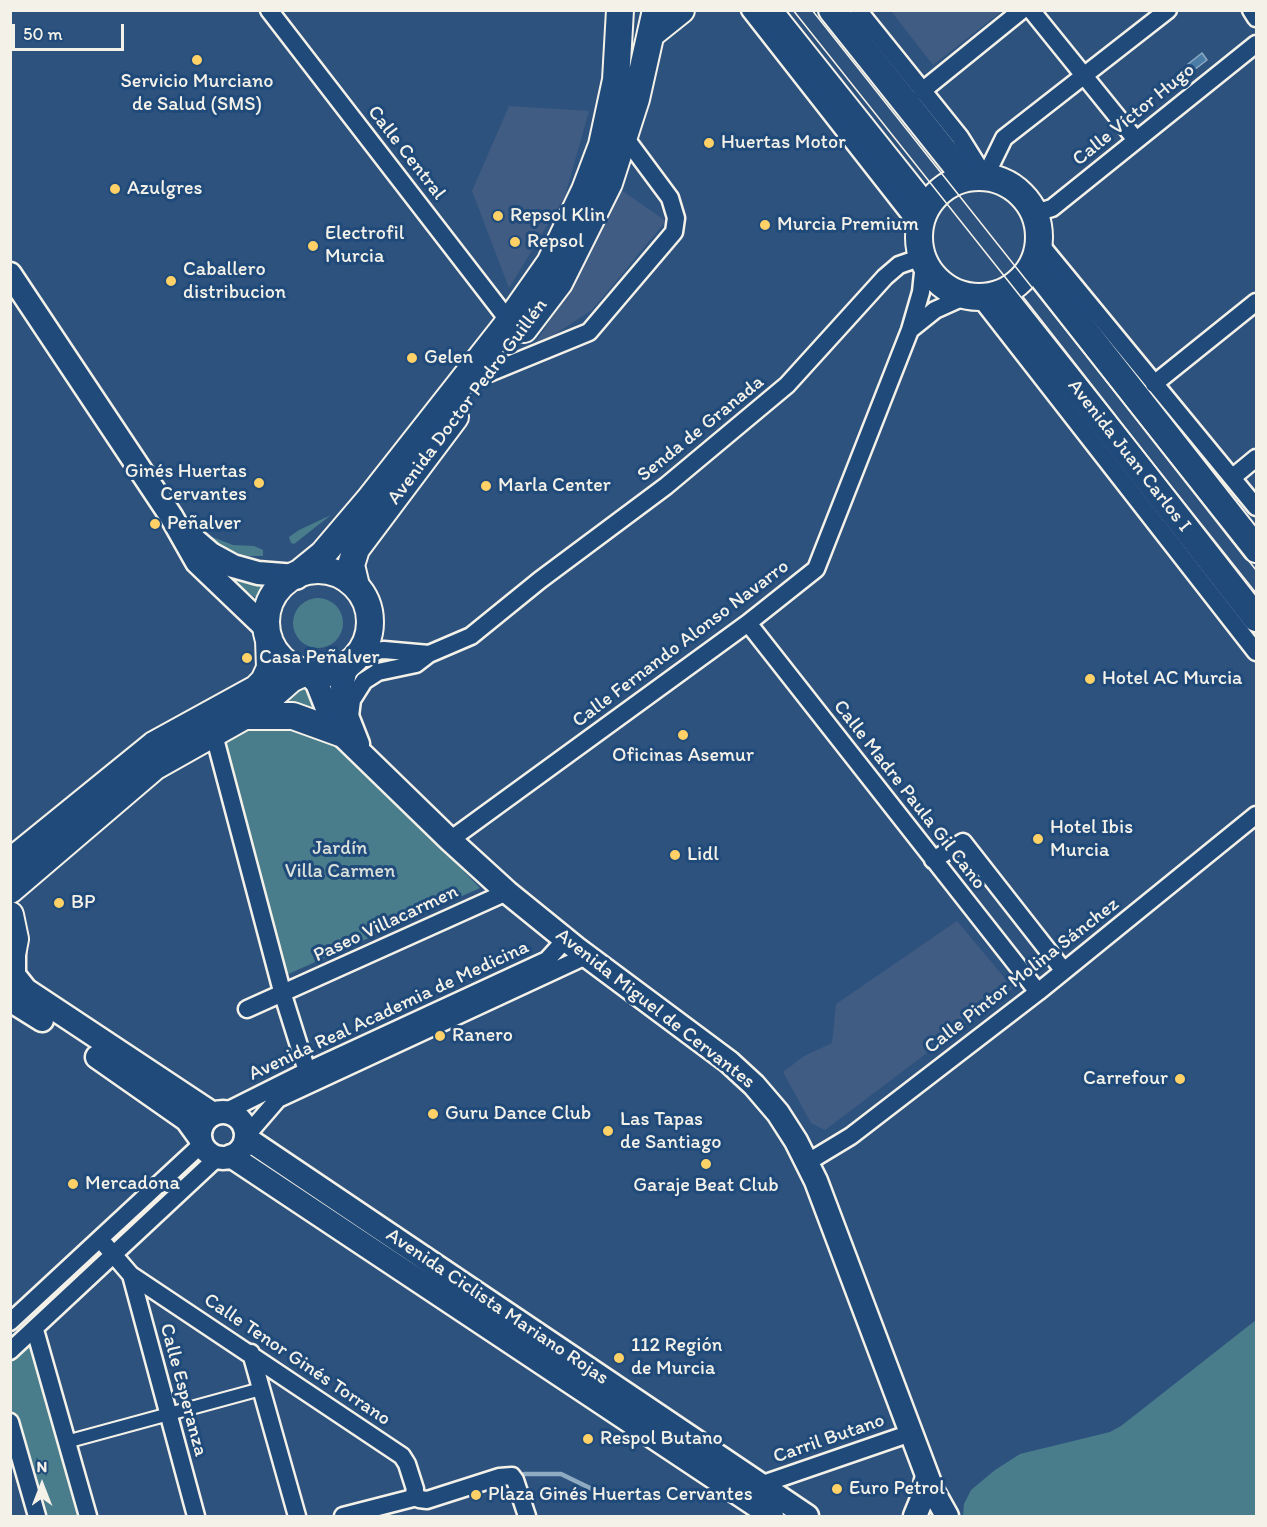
<!DOCTYPE html>
<meta charset="utf-8">
<style>
body{margin:0}
#map{position:relative;width:1267px;height:1527px;overflow:hidden;background:#2e527e;font-family:Itim,sans-serif}
canvas{display:block}
.frame{position:absolute;inset:0;border:12px solid #f4f1e8;pointer-events:none}
.north{position:absolute;left:12px;top:1455px;width:60px;height:60px;-webkit-text-stroke:4px #1f4a7a;paint-order:stroke;rotate:0deg;font-size:16px;font-weight:700;line-height:24px;text-align:center;color:#f4f1e8}
.north::after{content:'';display:block;margin:auto;width:21px;height:27px;background:#f4f1e8;clip-path:polygon(50% 0,100% 100%,50% 72%,0 100%)}
.scale{position:absolute;left:12px;top:24px;width:112px;height:27px;box-sizing:border-box;border:3px solid #f4f1e8;border-top:0;padding-left:8px;font-size:18px;line-height:21px;white-space:nowrap;color:#f4f1e8;-webkit-text-stroke:4px #1f4a7a;paint-order:stroke}
</style>
<div id="map">
<canvas width="1267" height="1527"></canvas>
<div class="frame"></div>
<div class="north">N</div>
<div class="scale">50 m</div>
</div>
<script>
const ctx = document.querySelector('canvas').getContext('2d');
ctx.lineJoin = 'round';
function fill(path, color) { ctx.fillStyle = color; ctx.fill(path, 'evenodd'); }
const toPath = rows => new Path2D(rows.map(r => 'M' + r).join(''));
function trace(path, color, width, dash) { ctx.strokeStyle = color; ctx.lineWidth = width; ctx.lineCap = dash ? 'butt' : 'round'; ctx.setLineDash(dash || []); ctx.stroke(path); }
function drawText(font, color, halo, rows, align = 'center') {
  ctx.font = font + ' Itim,sans-serif'; ctx.lineWidth = 6; ctx.setLineDash([]); ctx.textBaseline = 'middle'; ctx.strokeStyle = halo; ctx.fillStyle = color; for (const [text, x, y, turn = 0] of rows) {
    ctx.save(); ctx.translate(x, y); ctx.rotate((+turn || 0) * Math.PI / 180); ctx.textAlign = isNaN(turn) ? turn : align; if (halo) ctx.strokeText(text, 0, 0); ctx.fillText(text, 0, 0); ctx.restore();
  }
}
const built = toPath([
 [891,11,1002,11,933,65],
 [509,106,589,111,565,196,509,288,472,191],
 [621,190,666,221,592,310,532,349,589,257],
 [957,921,1013,988,825,1130,811,1123,783,1072,804,1056,832,1043,836,1004]
]);
const green = toPath([
 [331,515,294,544,291,543,289,537,299,530],
 [212,537,233,545,254,546,263,550,263,556,248,556,231,551,214,542],
 [223,575,269,580,259,600],
 '293 623a25 25 0 1 1 50 0a25 25 0 1 1-50 0Z',
 [385,655,405,659,355,682,355,674,368,659],
 [300,680,309,692,316,711,277,706],
 [294,724,344,747,480,888,284,976,225,738,244,728],
 [1256,1320,1256,1516,963,1516,964,1504,971,1490,995,1470,1020,1454,1110,1432,1121,1426],
 [35,1330,88,1516,37,1516,11,1422,10,1351]
]);
const water = toPath([
 [1202,53,1207,60,1194,70,1188,64,1202,53]
]);
const stream = toPath([
 [524,1474,561,1474,594,1490]
]);
const pedestrian = toPath([
 [66,1442,261,1389]
]);
const minor = toPath([
 [269,10,509,321],
 [750,10,919,226],
 [858,10,960,137,985,177],
 [1031,10,1136,140],
 [1251,10,1256,18],
 [922,91,1022,10],
 [985,177,1004,138,1168,10],
 [1035,213,1052,208,1256,44],
 [1040,244,1256,507],
 [980,298,1256,652],
 [910,330,935,310,966,296],
 [489,373,589,332,674,232,676,218,670,198,624,136],
 [1154,384,1256,302],
 [1233,477,1256,458],
 [748,623,1038,992],
 [354,659,374,651,384,650,429,654],
 [350,716,352,700,364,681,378,672,416,664,429,654,471,636,540,580,666,486,787,385,885,277,899,265,922,257],
 [213,731,283,995,307,1071],
 [450,840,748,623,816,569,910,330,921,292,924,263],
 [933,860,963,842,1064,971],
 [247,1009,507,892],
 [225,1112,307,1071,547,960,565,940],
 [246,1136,278,1099,586,956],
 [808,1162,851,1136,1038,992,1256,815],
 [100,1239,131,1275,402,1456,407,1464,415,1489,413,1498,343,1516],
 [131,1275,196,1516],
 [10,1322,202,1144],
 [35,1330,88,1516],
 [10,1351,218,1157],
 [251,1353,297,1516],
 [10,1422,37,1516],
 [760,1485,911,1433],
 [415,1493,419,1499,427,1500,499,1477,512,1476,515,1480,527,1516]
]);
const secondary = toPath([
 [10,274,171,516,197,562,267,629],
 [189,535,211,554,233,566,258,573,296,576],
 [354,659,345,672,342,687,347,716,358,744],
 [306,672,317,683,330,716,340,733,450,840,507,892,576,948,729,1062,754,1085,778,1113,796,1141,816,1181,933,1491,947,1516],
 [14,950,14,975,26,990,213,1114],
 [10,1000,42,1020],
 [97,1057,187,1120,200,1138],
 '200 1135a23 23 0 1 1 46 0a23 23 0 1 1-46 0Z',
 [246,1138,807,1516],
 [231,1156,772,1516],
 [915,1516,922,1499,927,1475]
]);
const primary = toPath([
 [768,10,925,207],
 [832,10,965,177],
 [651,34,681,10],
 '919 237a60 60 0 1 1 120 0a60 60 0 1 1-120 0Z',
 [1033,265,1256,549],
 [1002,293,1256,618],
 [524,329,559,283,609,183,636,99,656,10],
 '266 622a52 52 0 1 1 104 0a52 52 0 1 1-104 0Z',
 [296,576,323,554,369,500,505,327,550,263,585,190,602,145,616,80,620,10],
 [356,586,351,565,356,549,455,417],
 [246,716,293,716,340,733],
 [10,862,154,745,256,689,264,681,270,668,269,639],
 [10,890,154,767,257,709,291,679,306,672],
 [10,915,15,939,10,965]
]);
const tram = toPath([
 [793,10,1256,593],
 [812,10,1256,570]
]);
const markers = [
 [197,60,6,"#ffd166"],
 [709,143,6,"#ffd166"],
 [115,189,6,"#ffd166"],
 [498,216,6,"#ffd166"],
 [765,225,6,"#ffd166"],
 [515,242,6,"#ffd166"],
 [313,246,6,"#ffd166"],
 [171,281,6,"#ffd166"],
 [412,358,6,"#ffd166"],
 [259,483,6,"#ffd166"],
 [486,486,6,"#ffd166"],
 [155,524,6,"#ffd166"],
 [247,658,6,"#ffd166"],
 [1090,679,6,"#ffd166"],
 [683,735,6,"#ffd166"],
 [1038,839,6,"#ffd166"],
 [675,855,6,"#ffd166"],
 [59,903,6,"#ffd166"],
 [440,1036,6,"#ffd166"],
 [1180,1079,6,"#ffd166"],
 [433,1114,6,"#ffd166"],
 [608,1131,6,"#ffd166"],
 [706,1164,6,"#ffd166"],
 [73,1184,6,"#ffd166"],
 [619,1358,6,"#ffd166"],
 [588,1439,6,"#ffd166"],
 [837,1489,6,"#ffd166"],
 [476,1495,6,"#ffd166"]
];
const poiNames = [
 ["Servicio Murciano",197,82,"center"],
 ["de Salud (SMS)",197,105,"center"],
 ["Huertas Motor",721,143],
 ["Azulgres",127,189],
 ["Repsol Klin",510,216],
 ["Murcia Premium",777,225],
 ["Electrofil",325,234],
 ["Murcia",325,257],
 ["Repsol",527,242],
 ["Caballero",183,270],
 ["distribucion",183,293],
 ["Gelen",424,358],
 ["Ginés Huertas",247,472,"right"],
 ["Cervantes",247,495,"right"],
 ["Marla Center",498,486],
 ["Peñalver",167,524],
 ["Casa Peñalver",259,658],
 ["Hotel AC Murcia",1102,679],
 ["Oficinas Asemur",683,756,"center"],
 ["Hotel Ibis",1050,828],
 ["Murcia",1050,851],
 ["Lidl",687,855],
 ["BP",71,903],
 ["Ranero",452,1036],
 ["Carrefour",1168,1079,"right"],
 ["Guru Dance Club",445,1114],
 ["Las Tapas",620,1120],
 ["de Santiago",620,1143],
 ["Mercadona",85,1184],
 ["Garaje Beat Club",706,1186,"center"],
 ["112 Región",631,1346],
 ["de Murcia",631,1369],
 ["Respol Butano",600,1439],
 ["Euro Petrol",849,1489],
 ["Plaza Ginés Huertas Cervantes",488,1495]
];
const streetNames = [
 ["Calle Víctor Hugo",1134,115,-39],
 ["Calle Central",406,153,52],
 ["Avenida Doctor Pedro Guillén",468,402,-53],
 ["Senda de Granada",701,429,-39],
 ["Avenida Juan Carlos I",1129,456,52],
 ["Calle Fernando Alonso Navarro",681,644,-37],
 ["Calle Madre Paula Gil Cano",909,795,52],
 ["Paseo Villacarmen",386,924,-25],
 ["Calle Pintor Molina Sánchez",1022,976,-38],
 ["Avenida Miguel de Cervantes",655,1009,38],
 ["Avenida Real Academia de Medicina",389,1011,-25],
 ["Avenida Ciclista Mariano Rojas",497,1307,34],
 ["Calle Tenor Ginés Torrano",297,1360,34],
 ["Calle Esperanza",183,1390,75],
 ["Carril Butano",829,1439,-19]
];
const parkNames = [
 ["Jardín",340,849],
 ["Villa Carmen",340,872]
];
fill(built, '#405c82');
fill(green, '#497d8b');
fill(water, '#4a7da8');
trace(water, '#8eabc2', 1.5);
trace(stream, '#8eabc2', 4.5);
trace(pedestrian, '#f4f1e8', 16);
trace(minor, '#f4f1e8', 21);
trace(secondary, '#f4f1e8', 27);
trace(primary, '#f4f1e8', 30);
trace(pedestrian, '#1f4a7a', 12);
trace(minor, '#1f4a7a', 16);
trace(secondary, '#1f4a7a', 22);
trace(primary, '#1f4a7a', 26);
trace(tram, '#f4f1e8', 1.5);
for (const [x, y, r, color] of markers) { const dot = new Path2D(); dot.arc(x, y, r, 0, 2 * Math.PI); ctx.fillStyle = color; ctx.fill(dot); trace(dot, '#1f4a7a', 2); }
drawText('20px', '#f4f1e8', '#1f4a7a', poiNames, 'left');
drawText('20px', '#f4f1e8', '#1f4a7a', streetNames);
drawText('20px', '#dae0da', '#1f4a7a', parkNames);
</script>
